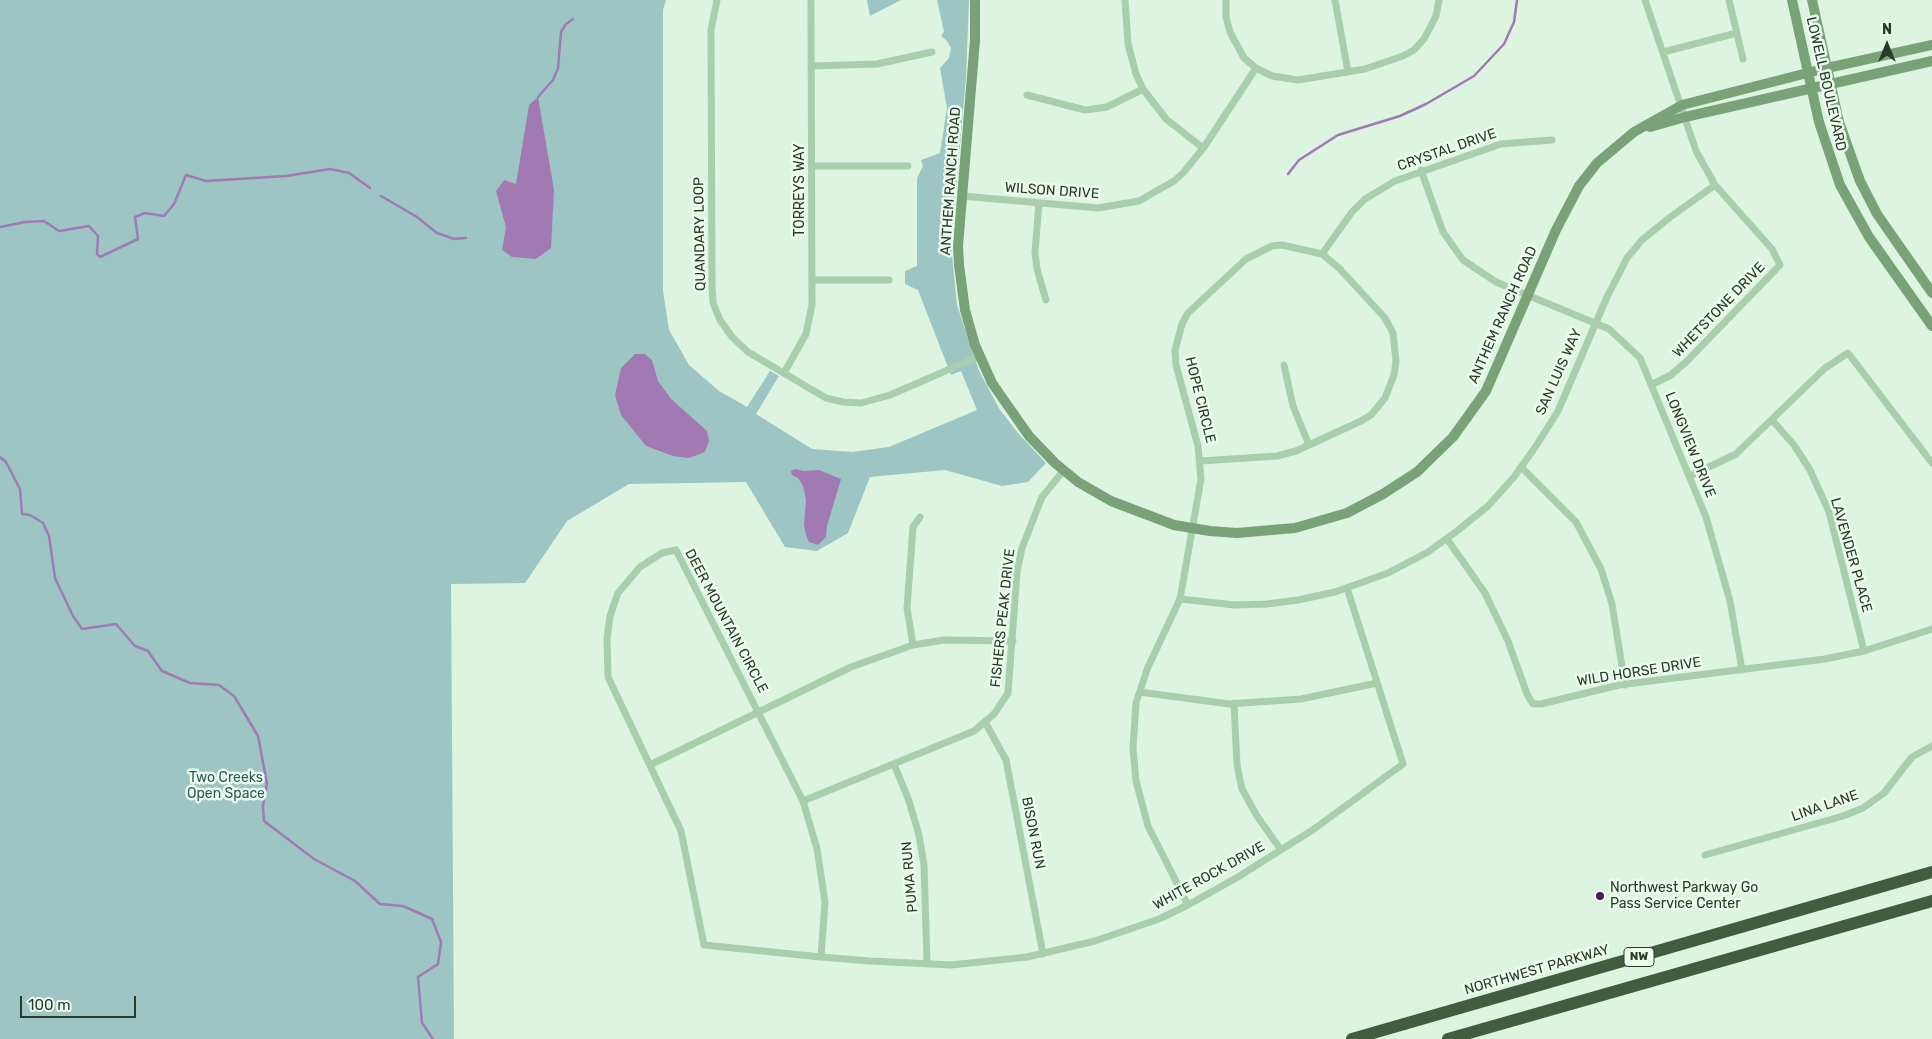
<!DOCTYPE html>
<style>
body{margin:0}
#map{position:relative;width:1932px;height:1039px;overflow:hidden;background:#ddf4e1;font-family:Rubik,sans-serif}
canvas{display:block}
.north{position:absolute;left:1862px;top:20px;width:50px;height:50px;-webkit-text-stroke:4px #ebfbed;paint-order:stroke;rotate:0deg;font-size:14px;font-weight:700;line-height:20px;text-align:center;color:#2a3a29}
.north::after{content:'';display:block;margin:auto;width:18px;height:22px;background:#2a3a29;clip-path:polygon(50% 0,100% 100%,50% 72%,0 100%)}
.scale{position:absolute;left:20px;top:996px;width:116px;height:22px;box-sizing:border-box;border:2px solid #2a3a29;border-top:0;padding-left:6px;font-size:15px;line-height:18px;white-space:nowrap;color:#2a3a29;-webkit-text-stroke:4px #ebfbed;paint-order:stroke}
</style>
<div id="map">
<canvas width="1932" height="1039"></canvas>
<div class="north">N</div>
<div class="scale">100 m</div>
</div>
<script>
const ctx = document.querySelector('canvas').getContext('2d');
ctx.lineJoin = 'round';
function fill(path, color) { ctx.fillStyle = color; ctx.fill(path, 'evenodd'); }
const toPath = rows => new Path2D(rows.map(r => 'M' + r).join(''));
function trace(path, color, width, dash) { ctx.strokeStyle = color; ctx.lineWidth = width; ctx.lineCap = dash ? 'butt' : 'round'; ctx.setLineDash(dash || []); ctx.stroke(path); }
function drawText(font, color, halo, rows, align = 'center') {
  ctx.font = font + ' Rubik,sans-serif'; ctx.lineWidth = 5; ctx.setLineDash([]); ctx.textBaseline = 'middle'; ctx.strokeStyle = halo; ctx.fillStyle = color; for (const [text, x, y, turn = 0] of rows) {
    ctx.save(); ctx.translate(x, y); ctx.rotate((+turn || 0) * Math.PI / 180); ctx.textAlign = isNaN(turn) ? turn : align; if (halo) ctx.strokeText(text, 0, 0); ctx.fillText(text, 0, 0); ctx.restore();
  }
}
const green = toPath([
 [0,0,666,0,663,10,663,291,669,330,689,365,719,391,747,407,770,371,779,376,756,414,812,449,852,452,889,447,977,410,961,371,951,375,918,290,905,284,905,271,917,266,917,178,923,166,921,160,940,153,947,108,940,68,949,58,951,48,946,40,941,36,944,32,937,0,969,0,966,78,951,245,957,305,979,371,1000,410,1018,433,1046,463,1028,482,1002,486,945,470,870,477,848,533,817,551,785,547,746,482,629,484,567,521,525,583,451,584,454,1039,0,1039],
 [867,0,901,0,870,16]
]);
const water = toPath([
 [538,97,554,190,551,248,536,259,512,257,502,250,506,227,496,191,504,180,516,184,529,105],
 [635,354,645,354,652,360,658,381,671,399,707,431,709,441,705,452,689,458,673,456,646,446,621,415,615,395,621,368],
 [795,469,804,471,819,470,841,479,827,526,826,537,818,545,809,542,806,535,804,525,806,500,803,486,798,478,792,475,791,471]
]);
const stream = toPath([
 [538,97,553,80,558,68,561,32,566,24,573,19],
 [1288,174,1299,160,1338,135,1400,116,1426,104,1474,76,1504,44,1514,22,1517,0],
 [381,196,417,217,437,233,454,239,466,238],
 [0,227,25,222,44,221,59,231,89,226,98,236,97,254,100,257,138,239,135,217,145,213,164,216,174,204,186,175,206,181,286,176,330,169,349,173,370,188],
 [0,457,6,462,20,489,22,514,30,515,43,523,49,536,55,578,73,616,82,629,116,624,135,646,148,651,162,671,190,683,219,685,234,696,258,736,267,784,263,806,264,821,314,859,355,881,380,904,403,906,432,919,441,942,438,964,418,977,422,1023,433,1039]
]);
const street = toPath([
 [717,0,711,30,712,286,713,303,720,320,732,337,748,352,826,398,843,402,861,403,890,395,980,356],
 [1125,0,1128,44,1136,74,1143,89,1166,119,1203,148],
 [1226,0,1226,17,1230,32,1244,58,1256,68,1272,76,1298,80,1365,69,1403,56,1414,50,1424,39,1436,16,1439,0],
 [1335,0,1348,72],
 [1645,0,1696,151,1715,185,1772,249,1780,265,1687,361,1671,375,1651,385],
 [1729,0,1743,59],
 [1663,52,1737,33],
 [812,66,877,64,932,52],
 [1027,95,1085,110,1107,107,1143,89],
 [812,166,908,166],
 [1421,170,1443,232,1463,260,1496,282,1609,329,1640,358,1706,517,1730,601,1742,670],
 [962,196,1098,208,1139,201,1174,181,1183,173,1204,147,1256,68],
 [1039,203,1035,252,1037,269,1046,300],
 [1322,254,1352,212,1365,199,1395,181,1501,144,1552,140],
 [812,280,889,280],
 [1284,365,1293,406,1309,445],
 [784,373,806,334,812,305,811,0],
 [1772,420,1794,445,1810,470,1829,512,1864,651],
 [1521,467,1576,522,1601,569,1612,604,1625,685],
 [1690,476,1736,454,1825,368,1848,353,1932,463],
 [1447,539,1485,593,1508,641,1527,694,1533,704,1541,704,1619,685,1825,659,1864,651,1932,629],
 [676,550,803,801,817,849,825,902,821,957,704,945,681,831,608,677,607,639,610,616,618,593,640,567,662,553,676,550],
 [1180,599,1235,605,1267,604,1298,600,1335,592,1388,573,1428,552,1457,531,1488,506,1514,477,1536,446,1558,411,1607,297,1627,258,1642,240,1669,218,1715,185],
 [913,645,907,608,913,527,920,517],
 [1140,692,1229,704,1301,699,1377,683],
 [1234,703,1237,765,1242,789,1257,816,1281,850],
 [985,722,1006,760,1043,954],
 [894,764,909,801,919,835,924,865,927,963],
 [650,765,851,667,913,645,944,640,1013,641],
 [803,801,974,731,994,714,1008,693,1017,572,1022,548,1042,497,1064,470],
 [1705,855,1843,816,1863,808,1884,793,1912,757,1932,746],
 [1188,905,1148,826,1136,781,1133,748,1136,703,1148,667,1180,599,1201,479,1198,446,1176,365,1175,350,1182,324,1188,313,1246,259,1272,246,1282,245,1322,254,1339,268,1385,318,1393,333,1396,361,1394,375,1385,398,1371,415,1361,421,1296,451,1277,456,1201,461],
 [821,957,870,961,951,965,1027,957,1095,941,1159,919,1188,905,1238,877,1314,829,1403,764,1347,588]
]);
const secondary = toPath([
 [975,0,975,40,958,246,959,265,965,310,975,345,992,383,1029,436,1055,463,1078,482,1111,501,1174,525,1210,531,1237,533,1295,528,1347,513,1383,494,1417,472,1453,437,1486,391,1556,230,1579,186,1597,163,1634,132,1682,105,1827,68,1932,45],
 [1792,0,1819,122,1840,185,1869,237,1932,326],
 [1812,0,1839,122,1860,181,1877,214,1932,293],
 [1650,127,1685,117,1932,61]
]);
const highway = toPath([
 [1352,1039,1932,872],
 [1448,1039,1932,901]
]);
const markers = [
 [1600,896,5,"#4a1a5f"]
];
const shields = [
 [1639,957,30]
];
const shieldNames = [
 ["NW",1639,957]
];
const streetNames = [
 ["LOWELL BOULEVARD",1826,84,77],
 ["CRYSTAL DRIVE",1447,150,-19],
 ["ANTHEM RANCH ROAD",951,181,-86],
 ["TORREYS WAY",800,190,-90],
 ["WILSON DRIVE",1052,191,4],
 ["QUANDARY LOOP",700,234,-91],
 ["WHETSTONE DRIVE",1719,310,-46],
 ["ANTHEM RANCH ROAD",1503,315,-66],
 ["SAN LUIS WAY",1559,372,-66],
 ["HOPE CIRCLE",1200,400,76],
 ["LONGVIEW DRIVE",1690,445,68],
 ["LAVENDER PLACE",1851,555,74],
 ["FISHERS PEAK DRIVE",1003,618,-84],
 ["DEER MOUNTAIN CIRCLE",726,621,62],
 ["WILD HORSE DRIVE",1639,672,-9],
 ["LINA LANE",1825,806,-19],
 ["BISON RUN",1033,833,79],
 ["WHITE ROCK DRIVE",1209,876,-29],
 ["PUMA RUN",910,877,-95],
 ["NORTHWEST PARKWAY",1537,970,-16]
];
const parkNames = [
 ["Two Creeks",226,778],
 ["Open Space",226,794]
];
const poiNames = [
 ["Northwest Parkway Go",1610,888],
 ["Pass Service Center",1610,904]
];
fill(green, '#9cc5c3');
fill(water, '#a17ab4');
trace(stream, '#a17ab4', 2.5);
trace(street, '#a8ceab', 7);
trace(secondary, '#79a279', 10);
trace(highway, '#415c3f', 12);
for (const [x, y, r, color] of markers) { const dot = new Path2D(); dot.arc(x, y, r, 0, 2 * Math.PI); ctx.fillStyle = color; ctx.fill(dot); trace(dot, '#ebfbed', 2); }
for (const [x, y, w] of shields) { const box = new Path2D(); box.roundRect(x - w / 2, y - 9.5, w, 19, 4); ctx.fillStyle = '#ebfbed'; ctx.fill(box); trace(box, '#2a3a29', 1); }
drawText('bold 12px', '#2a3a29', null, shieldNames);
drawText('14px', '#2a3a29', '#ebfbed', streetNames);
drawText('14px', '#2a5b5a', '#ebfbed', parkNames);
drawText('14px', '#2a3a29', '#ebfbed', poiNames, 'left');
</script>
